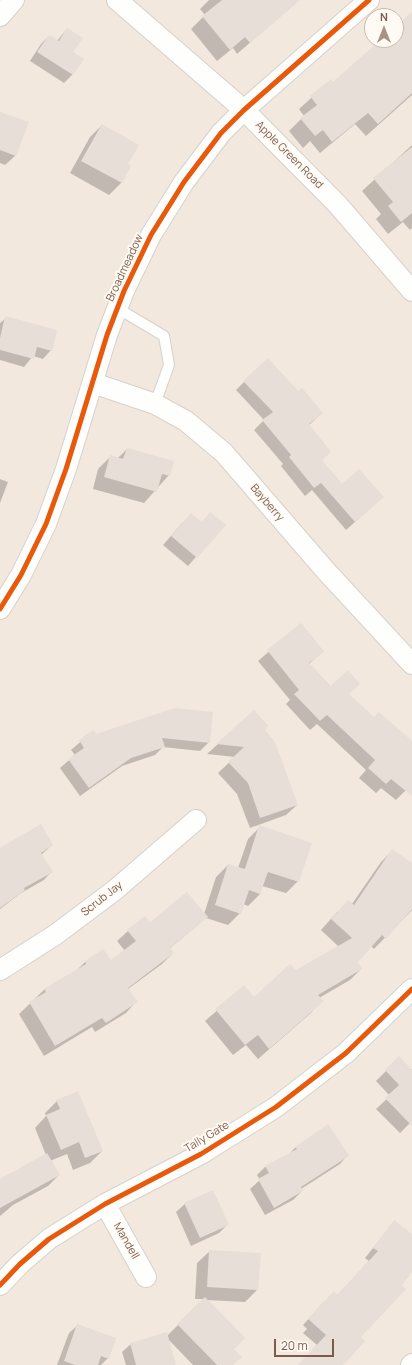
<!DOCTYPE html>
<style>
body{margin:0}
#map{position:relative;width:412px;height:1365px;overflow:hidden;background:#f9f5f0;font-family:Manrope,sans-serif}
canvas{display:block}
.north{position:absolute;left:364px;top:8px;width:40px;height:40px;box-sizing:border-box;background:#fffaf3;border:1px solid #cabbb1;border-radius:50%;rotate:0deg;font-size:11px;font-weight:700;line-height:16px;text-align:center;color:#7a5c4d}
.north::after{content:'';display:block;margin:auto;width:14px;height:18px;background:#a69286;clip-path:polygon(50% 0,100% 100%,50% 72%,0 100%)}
.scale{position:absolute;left:274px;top:1339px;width:60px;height:18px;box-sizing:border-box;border:2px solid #7a5c4d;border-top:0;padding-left:5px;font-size:12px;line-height:14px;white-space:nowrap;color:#7a5c4d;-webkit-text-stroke:3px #fffaf3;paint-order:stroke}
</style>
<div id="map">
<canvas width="412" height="1365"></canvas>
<div class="north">N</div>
<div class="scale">20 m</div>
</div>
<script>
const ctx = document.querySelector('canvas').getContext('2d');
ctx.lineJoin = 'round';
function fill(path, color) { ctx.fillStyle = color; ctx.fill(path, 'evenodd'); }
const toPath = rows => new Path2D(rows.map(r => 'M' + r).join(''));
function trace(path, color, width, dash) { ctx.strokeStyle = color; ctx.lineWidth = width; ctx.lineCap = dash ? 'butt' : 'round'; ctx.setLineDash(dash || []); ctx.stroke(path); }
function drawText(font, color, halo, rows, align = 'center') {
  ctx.font = font + ' Manrope,sans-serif'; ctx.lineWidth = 4; ctx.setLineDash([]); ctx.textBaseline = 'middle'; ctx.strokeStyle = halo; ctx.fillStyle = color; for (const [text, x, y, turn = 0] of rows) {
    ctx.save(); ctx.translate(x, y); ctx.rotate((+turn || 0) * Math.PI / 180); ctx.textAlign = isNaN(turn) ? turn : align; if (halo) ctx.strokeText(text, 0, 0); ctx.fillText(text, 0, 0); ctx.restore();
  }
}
const residential = toPath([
 [0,0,412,0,412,1365,0,1365],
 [372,16,396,16,396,40,372,40]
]);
const shadow = toPath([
 [209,0,299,0,237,54,233,48,217,61,191,29,205,15,200,9],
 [412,23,412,95,366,136,355,124,320,153,310,141,303,148,289,131,304,116,299,109,330,81,333,84,382,40,396,40,396,28],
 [67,29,72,52,83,59,72,75,64,83,30,61,41,44,49,36,57,41],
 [0,117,16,155,5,165,0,163],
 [102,125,127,165,130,166,121,183,109,195,70,173,90,137],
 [412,145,412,228,410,230,403,222,388,234,376,219,381,214,362,191],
 [6,318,51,350,43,359,33,356,24,367,0,360,0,323],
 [244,382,298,392,322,413,309,425,321,461,342,486,374,505,346,530,312,490,305,496,281,466,283,464,254,430,264,420,236,390],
 [127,449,169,475,144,503,93,489,98,469,110,457,117,459],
 [0,479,8,482,0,503],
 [210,513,224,525,188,566,163,545,183,522,202,523],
 [301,624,323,651,309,664,331,688,348,695,373,719,412,742,412,784,396,800,381,788,376,793,359,778,366,770,317,724,310,730,286,704,290,700,258,661],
 [175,709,209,742,200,751,163,747,155,755,122,766,80,796,60,768,75,755,71,750,93,731,96,735],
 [254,711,297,805,286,815,250,828,237,794,218,773,235,757,207,754],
 [260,827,298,881,286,893,262,886,260,894,248,906,243,904,240,913,228,925,206,918,169,949,173,953,162,964,128,989,136,1002,126,1013,95,1032,92,1027,44,1056,19,1014,45,989,77,970,85,962,103,950,110,962,125,951,117,941,128,931,149,923,204,914,216,877,228,865,238,868,248,839],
 [52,845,41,855,52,871,44,880,21,893,0,909,0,862],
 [392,851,412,864,412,910,374,949,371,946,357,962,361,969,350,980,319,998,312,1012,258,1059,246,1045,233,1055,205,1021,244,987,254,999,339,947,321,930,337,912,352,904,381,862],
 [399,1058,411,1070,412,1069,412,1121,400,1133,376,1109,390,1096,376,1081],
 [57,1101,102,1151,90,1163,73,1170,67,1154,50,1161,59,1175,48,1186,13,1205,0,1216,0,1180,46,1155,35,1128,46,1116,45,1113],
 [296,1147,348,1155,340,1164,301,1189,302,1191,293,1200,265,1215,250,1189,260,1180,257,1175,265,1167,289,1154],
 [185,1204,228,1224,219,1233,191,1246,176,1212],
 [394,1222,412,1235,412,1270,360,1337,341,1365,299,1365,317,1345,303,1333,307,1329,303,1325,324,1302,337,1296,369,1261,365,1258],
 [210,1251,257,1290,245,1302,206,1300,232,1349,232,1365,193,1365,168,1339,175,1365,126,1365,122,1352,131,1344,167,1336,204,1299,195,1299,197,1263],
 [78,1325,108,1358,101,1365,57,1365,69,1333]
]);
const building = toPath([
 [222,0,300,0,250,43,245,37,230,50,202,16],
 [412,12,412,93,378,124,368,113,332,142,323,130,315,136,300,118,317,105,310,96,331,79,333,82,380,40,396,40,396,26],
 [67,28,83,38,73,52,84,59,73,75,37,52,49,35,59,41],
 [0,112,29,122,16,156,0,150],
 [102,124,139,145,128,164,131,166,122,183,81,161],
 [412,147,412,213,401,222,388,206,393,202,373,178],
 [5,316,57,330,52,351,37,347,34,359,0,350,0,338],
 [268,358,298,391,302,388,323,413,309,424,331,452,322,460,342,484,359,469,384,497,355,522,321,483,314,488,289,457,291,455,262,420,273,412,243,381],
 [127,448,174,461,170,476,162,474,157,492,104,477,110,455,123,459],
 [210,512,226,525,197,558,171,536,191,513,202,522],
 [301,623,324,652,309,663,331,686,348,670,360,684,349,694,374,717,379,712,412,741,412,796,391,779,386,784,368,768,375,760,327,715,320,721,294,694,299,690,267,650],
 [175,708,213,712,210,743,162,738,165,747,131,758,89,788,68,759,84,748,79,740,93,730,96,734],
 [254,710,268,726,265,730,275,742,298,805,260,818,248,783,228,762,244,747,216,744],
 [41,824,53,845,41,853,53,872,24,888,25,890,0,908,0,848],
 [259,825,312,843,299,882,268,872,260,894,249,890,241,914,215,905,228,864,245,869],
 [392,849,412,863,412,909,386,939,382,935,358,962,362,969,318,995,324,1001,269,1049,258,1035,245,1045,215,1009,244,985,254,997,290,964,296,970,352,938,331,919,348,900,354,905],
 [187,892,208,917,170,948,174,953,128,988,138,1002,106,1023,102,1018,55,1046,29,1002,46,992,44,989,86,964,85,961,103,949,111,960,136,941,127,930,145,916,150,922],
 [399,1056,412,1070,412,1126,385,1098,399,1085,385,1070],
 [78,1091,103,1151,85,1158,79,1142,61,1150,46,1115,60,1109,56,1100],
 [328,1124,349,1156,301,1187,303,1191,274,1208,258,1179,269,1173,265,1166,297,1149,295,1147],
 [47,1153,60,1175,0,1208,0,1179],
 [213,1190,229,1225,200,1238,184,1203],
 [394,1220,412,1234,412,1272,402,1285,406,1289,361,1337,365,1341,343,1365,298,1365,326,1335,308,1319,334,1291,337,1295,378,1251,373,1248],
 [209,1250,261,1253,258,1290,207,1287],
 [205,1297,245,1338,234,1349,242,1357,233,1365,217,1365,177,1324],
 [77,1324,116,1338,109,1359,101,1356,98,1365,75,1365,64,1361],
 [167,1332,176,1365,136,1365,130,1343]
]);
const service = toPath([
 [117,308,164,336,169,365,155,404]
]);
const minor = toPath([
 [117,0,244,110,338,205,412,291],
 [0,16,14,0],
 [93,383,155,404,186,421,224,453,326,571,412,664],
 [0,609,21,575,46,524,66,469,107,335,124,291,151,235,184,182,221,133,244,110,369,0],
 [0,970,55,935,115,890,196,820],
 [105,1204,146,1277],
 [0,1285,20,1264,49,1239,105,1204,201,1154,276,1107,346,1053,412,989],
 [411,1365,412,1364]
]);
const cycleway = toPath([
 [0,609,21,575,46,524,66,469,107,335,124,291,151,235,184,182,221,133,244,110,369,0],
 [0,1285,20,1264,49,1239,105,1204,201,1154,276,1107,346,1053,412,989]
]);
const streetNames = [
 ["Apple Green Road",289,155,45],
 ["Broadmeadow",125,268,-65],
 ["Bayberry",267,503,49],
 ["Scrub Jay",102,899,-38],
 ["Tally Gate",207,1137,-31],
 ["Mandell",126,1241,60]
];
fill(residential, '#f2e8de');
fill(shadow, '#0003');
fill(building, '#e6ded7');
trace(service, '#d7d1cb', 12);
trace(minor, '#d7d1cb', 22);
trace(service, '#fefefd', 10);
trace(minor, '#fefefd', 20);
trace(cycleway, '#e8590c', 5);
drawText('11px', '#7a5c4d', '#fffaf3', streetNames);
</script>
